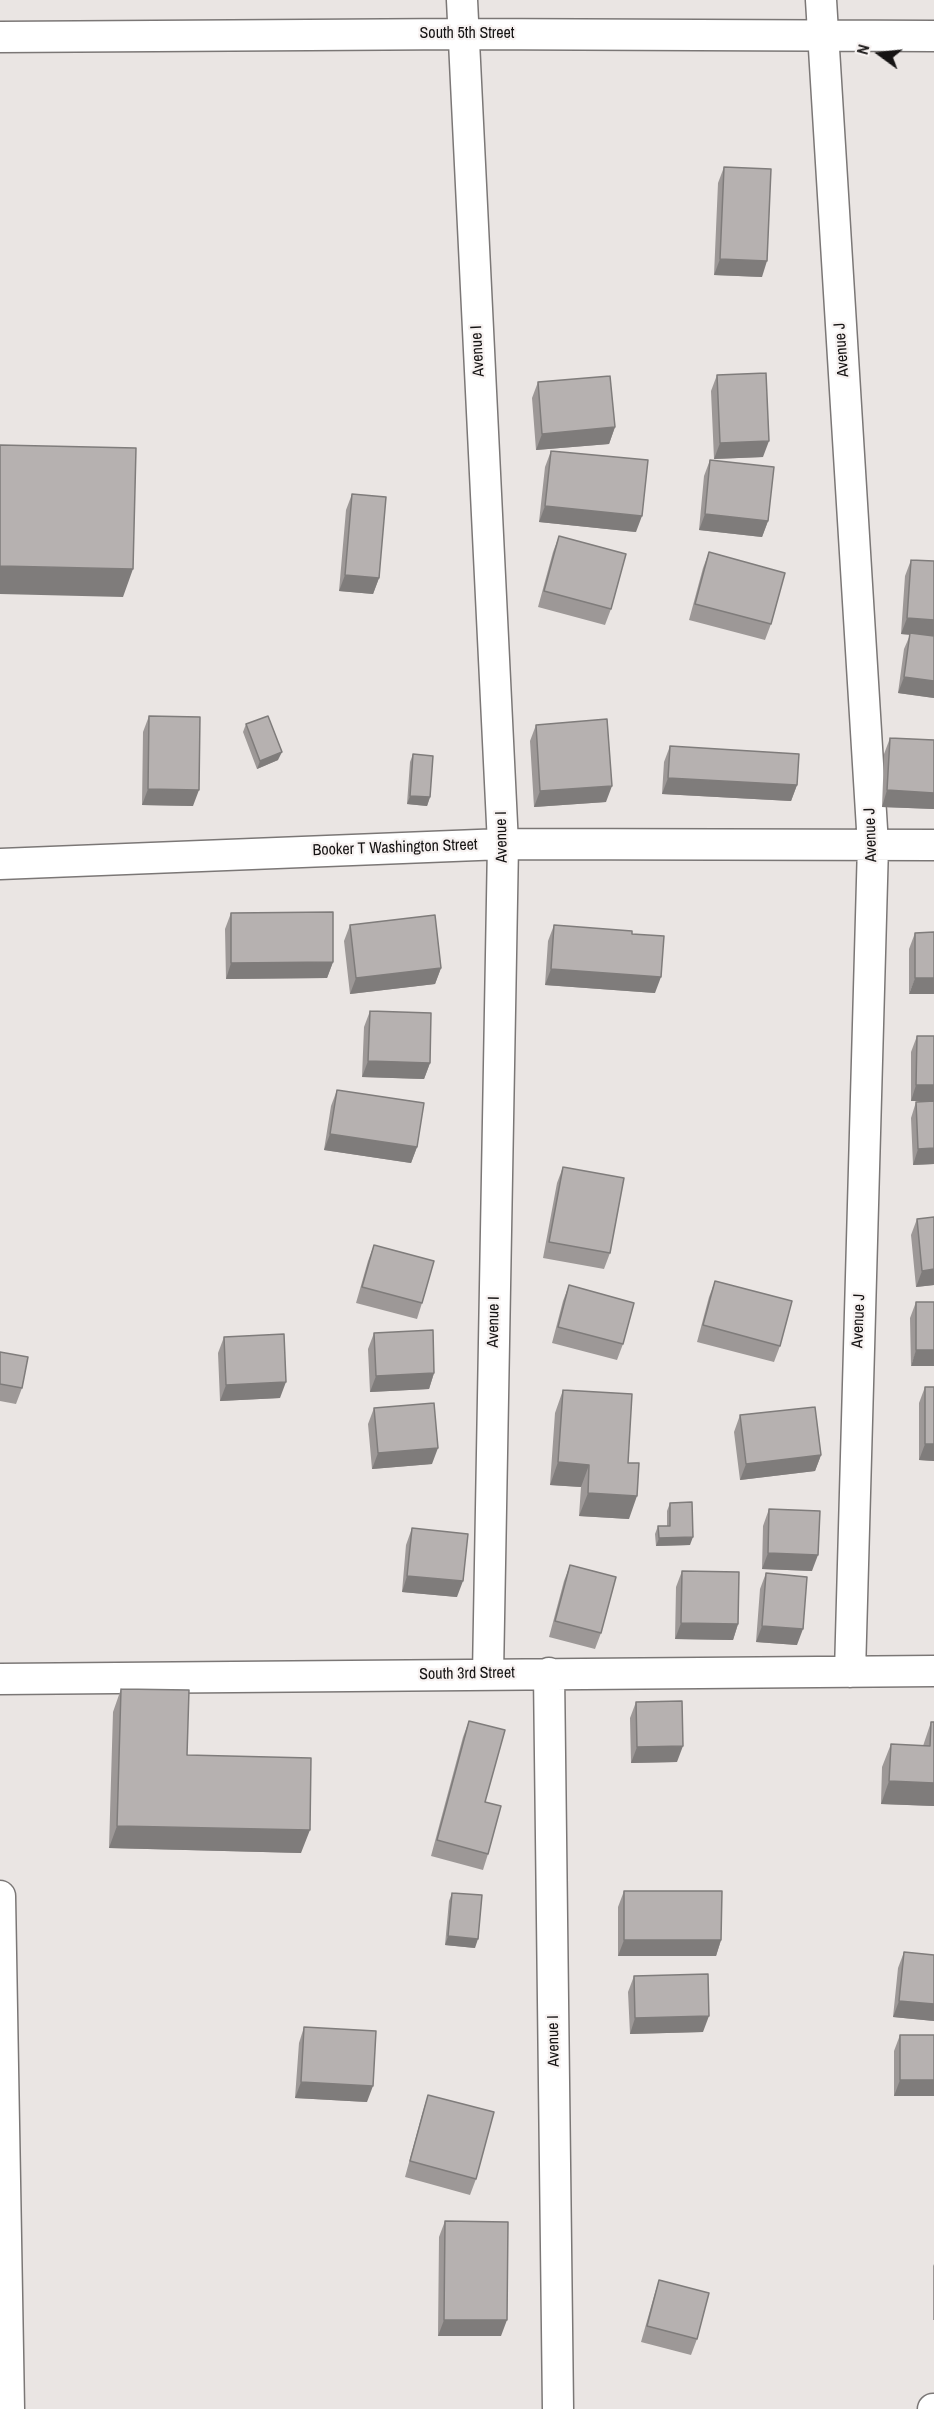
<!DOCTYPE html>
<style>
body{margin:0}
#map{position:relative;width:934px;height:2409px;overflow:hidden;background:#eae5e3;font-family:"Archivo Narrow",sans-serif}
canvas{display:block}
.north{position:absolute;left:850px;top:24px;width:60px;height:60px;-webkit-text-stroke:4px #f7f2f1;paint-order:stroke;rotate:285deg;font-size:16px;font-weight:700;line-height:24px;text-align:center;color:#161414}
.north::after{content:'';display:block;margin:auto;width:21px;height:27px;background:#161414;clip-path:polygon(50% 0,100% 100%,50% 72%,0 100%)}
</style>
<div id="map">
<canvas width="934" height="2409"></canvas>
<div class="north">N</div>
</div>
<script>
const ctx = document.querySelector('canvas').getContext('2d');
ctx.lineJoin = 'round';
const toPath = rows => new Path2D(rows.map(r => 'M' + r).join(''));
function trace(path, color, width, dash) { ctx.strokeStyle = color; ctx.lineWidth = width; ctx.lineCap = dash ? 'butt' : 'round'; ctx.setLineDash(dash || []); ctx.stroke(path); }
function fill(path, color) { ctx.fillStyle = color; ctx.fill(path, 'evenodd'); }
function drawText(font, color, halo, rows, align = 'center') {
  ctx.font = font + ' "Archivo Narrow",sans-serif'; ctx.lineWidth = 4.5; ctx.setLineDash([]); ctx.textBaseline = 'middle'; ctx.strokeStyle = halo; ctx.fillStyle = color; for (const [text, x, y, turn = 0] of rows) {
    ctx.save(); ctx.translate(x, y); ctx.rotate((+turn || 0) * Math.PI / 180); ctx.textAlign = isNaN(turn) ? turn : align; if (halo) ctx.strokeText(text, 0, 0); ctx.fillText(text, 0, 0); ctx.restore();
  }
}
const minor = toPath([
 [462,0,503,844,488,1674],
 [821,0,873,845,850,1672],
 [0,37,462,34,934,36],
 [0,864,503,844,934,845],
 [549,1673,558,2409],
 [0,1679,934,1671],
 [0,1896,9,2409],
 [933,2409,934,2409]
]);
const wall = toPath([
 [724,167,762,277,714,275,718,183],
 [717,375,763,457,714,459,711,391],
 [538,382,615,427,609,444,536,450,532,398],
 [551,451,636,532,539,522,545,467],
 [710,460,768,521,762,537,699,530,704,476],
 [352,494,379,578,373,594,339,591,346,510],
 [559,536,611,609,605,625,538,607,553,552],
 [709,552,771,624,765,640,689,620,703,568],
 [911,560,934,698,898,693,904,649,910,635,901,634,905,576],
 [149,716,193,806,142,805,143,732],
 [246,724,278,760,257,769,243,732],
 [536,725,606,802,534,807,530,741],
 [890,738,934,740,934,809,882,807,884,754],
 [670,746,797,785,791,801,662,794,664,762],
 [413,754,430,797,427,806,407,804,410,762],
 [231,913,333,962,327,978,226,979,225,929],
 [350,925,441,968,435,984,350,994,344,941],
 [554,925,632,934,655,993,545,985,548,941],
 [934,932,909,994,909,949,915,933],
 [370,1011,430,1063,424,1079,362,1077,364,1027],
 [917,1036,934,1036,934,1164,913,1165,911,1118,916,1102,928,1101,911,1101,911,1052],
 [337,1090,417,1147,411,1163,324,1150,331,1106],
 [563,1167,610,1253,604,1269,543,1258,557,1183],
 [917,1219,934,1285,916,1287,911,1235],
 [374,1245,422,1303,417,1319,356,1303,368,1261],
 [715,1281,780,1346,774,1362,697,1342,709,1297],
 [569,1285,623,1344,617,1360,552,1343,563,1301],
 [916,1302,934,1302,911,1366,910,1318],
 [374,1333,434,1373,429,1389,370,1392,368,1349],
 [224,1337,280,1398,220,1401,218,1353],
 [0,1352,22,1388,16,1404,0,1401],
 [925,1387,934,1461,919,1460,919,1403],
 [563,1390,629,1519,579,1516,581,1487,550,1485,555,1413],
 [374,1408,432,1464,372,1469,368,1424],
 [740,1415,821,1455,815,1471,740,1480,734,1432],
 [670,1503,690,1545,656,1546,655,1534,658,1526,667,1526,667,1511],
 [769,1509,812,1571,762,1569,763,1526],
 [412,1528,457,1597,402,1592,406,1545],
 [570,1565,601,1633,595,1649,549,1637,564,1581],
 [682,1571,738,1624,733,1640,675,1639,676,1587],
 [766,1573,797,1645,756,1642,760,1589],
 [121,1689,187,1755,301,1853,109,1848,113,1712],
 [636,1702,677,1762,631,1763,630,1718],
 [469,1721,488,1854,483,1870,431,1856,463,1737],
 [931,1722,934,1722,934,1806,881,1804,882,1767,891,1744,923,1746],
 [624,1891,721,1940,716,1956,618,1956,618,1907],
 [452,1893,475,1948,445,1945,449,1901],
 [904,1952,934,1955,934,2021,893,2017,898,1968],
 [634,1976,703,2032,630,2034,628,1992],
 [304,2027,367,2102,295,2098,299,2043],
 [900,2035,934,2035,934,2096,894,2096,894,2051],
 [428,2095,476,2179,470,2195,405,2177,423,2111],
 [445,2221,501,2336,438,2336,439,2237],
 [934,2264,934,2320,933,2320,933,2266],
 [659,2280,697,2339,691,2355,641,2342,654,2296]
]);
const shadedWall = toPath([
 [720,259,767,261,762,277,714,275],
 [615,427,609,444,536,450,542,434],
 [769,441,763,457,714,459,720,443],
 [545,506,642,516,636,532,539,522],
 [705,514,768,521,762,537,699,530],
 [0,566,133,569,123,597,0,594],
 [345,575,379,578,373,594,339,591],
 [907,618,934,620,934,636,901,634],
 [904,677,934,681,934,698,898,693],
 [282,752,278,760,257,769,260,761],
 [668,778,797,785,791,801,662,794],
 [612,786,606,802,534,807,540,791],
 [148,789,199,790,193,806,142,805],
 [887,790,934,793,934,809,882,807],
 [410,796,430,797,427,806,407,804],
 [333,962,327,978,226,979,231,963],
 [441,968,435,984,350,994,356,978],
 [551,969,661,977,655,993,545,985],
 [915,978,934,978,934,994,909,994],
 [368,1061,430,1063,424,1079,362,1077],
 [916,1085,934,1085,934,1101,911,1101],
 [330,1134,417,1147,411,1163,324,1150],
 [934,1148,934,1164,913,1165,918,1149],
 [934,1269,934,1285,916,1287,922,1271],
 [916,1350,934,1350,934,1366,911,1366],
 [434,1373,429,1389,370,1392,376,1376],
 [286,1382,280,1398,220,1401,226,1385],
 [925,1444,934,1444,934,1461,919,1460],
 [438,1448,432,1464,372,1469,378,1453],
 [821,1455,815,1471,740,1480,746,1464],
 [558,1462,589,1465,581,1487,550,1485],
 [588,1493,637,1496,629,1519,579,1516],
 [693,1537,690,1545,656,1546,659,1538],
 [768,1553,818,1555,812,1571,762,1569],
 [407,1576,463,1581,457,1597,402,1592],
 [681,1623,738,1624,733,1640,675,1639],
 [762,1626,803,1629,797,1645,756,1642],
 [683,1746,677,1762,631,1763,637,1747],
 [889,1781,934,1783,934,1806,881,1804],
 [117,1826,310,1830,301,1853,109,1848],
 [448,1936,478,1939,475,1948,445,1945],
 [624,1940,721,1940,716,1956,618,1956],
 [899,2001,934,2004,934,2021,893,2017],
 [709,2016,703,2032,630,2034,635,2018],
 [900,2080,934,2080,934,2096,894,2096],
 [301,2082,373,2086,367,2102,295,2098],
 [444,2320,507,2320,501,2336,438,2336]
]);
const building = toPath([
 [724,167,771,169,767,261,720,259,724,167],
 [766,373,769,441,720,443,717,375,766,373],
 [610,376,615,427,542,434,538,382,610,376],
 [0,445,136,448,133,569,0,566,0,445],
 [551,451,648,460,642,516,545,506,551,451],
 [710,460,774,467,768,521,705,514,710,460],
 [352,494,386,497,379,578,345,575,352,494],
 [559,536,626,554,611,609,544,591,559,536],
 [709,552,785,573,771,624,695,604,709,552],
 [911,560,934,561,934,620,907,618,911,560],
 [910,633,934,636,934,681,904,677,910,633],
 [149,716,200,717,199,790,148,789,149,716],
 [268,716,282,752,260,761,246,724,268,716],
 [607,719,612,786,540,791,536,725,607,719],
 [890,738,934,740,934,793,887,790,890,738],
 [670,746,799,754,797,785,668,778,670,746],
 [413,754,433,756,430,797,410,796,413,754],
 [333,912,333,962,231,963,231,913,333,912],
 [435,915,441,968,356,978,350,925,435,915],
 [554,925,632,931,632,934,664,936,661,977,551,969,554,925],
 [934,932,934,978,915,978,915,933,934,932],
 [370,1011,431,1013,430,1063,368,1061,370,1011],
 [917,1036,934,1036,934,1085,916,1085,917,1036],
 [337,1090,424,1103,417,1147,330,1134,337,1090],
 [934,1101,934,1148,918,1149,916,1102,934,1101],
 [563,1167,624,1178,610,1253,549,1242,563,1167],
 [934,1217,934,1269,922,1271,917,1219,934,1217],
 [374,1245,434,1261,422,1303,362,1287,374,1245],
 [715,1281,792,1301,780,1346,703,1325,715,1281],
 [569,1285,634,1303,623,1344,558,1327,569,1285],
 [916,1302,934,1302,934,1350,916,1350,916,1302],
 [433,1330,434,1373,376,1376,374,1333,433,1330],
 [284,1334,286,1382,226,1385,224,1337,284,1334],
 [0,1352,28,1357,22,1388,0,1384,0,1352],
 [925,1387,934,1387,934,1444,925,1444,925,1387],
 [563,1390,632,1394,628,1463,639,1463,637,1496,588,1493,589,1465,558,1462,563,1390],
 [434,1403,438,1448,378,1453,374,1408,434,1403],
 [815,1407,821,1455,746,1464,740,1415,815,1407],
 [692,1502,693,1537,659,1538,658,1526,670,1526,670,1503,692,1502],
 [769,1509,820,1511,818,1555,768,1553,769,1509],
 [412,1528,468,1534,463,1581,407,1576,412,1528],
 [570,1565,616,1577,601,1633,555,1621,570,1565],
 [682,1571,739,1572,738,1624,681,1623,682,1571],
 [766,1573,807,1577,803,1629,762,1626,766,1573],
 [121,1689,189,1690,187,1755,311,1758,310,1830,117,1826,121,1689],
 [682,1701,683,1746,637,1747,636,1702,682,1701],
 [469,1721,505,1730,485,1802,501,1806,488,1854,437,1840,469,1721],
 [931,1722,934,1722,934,1783,889,1781,891,1744,930,1746,931,1722],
 [624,1891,722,1891,721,1940,624,1940,624,1891],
 [452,1893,482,1895,478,1939,448,1936,452,1893],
 [904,1952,934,1955,934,2004,899,2001,904,1952],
 [708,1974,709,2016,635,2018,634,1976,708,1974],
 [304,2027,376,2031,373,2086,301,2082,304,2027],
 [900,2035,934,2035,934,2080,900,2080,900,2035],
 [428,2095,494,2112,476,2179,410,2161,428,2095],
 [445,2221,508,2222,507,2320,444,2320,445,2221],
 [659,2280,709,2293,697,2339,647,2326,659,2280]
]);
const streetNames = [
 ["South 5th Street",467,34],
 ["Avenue J",842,350,-94],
 ["Avenue I",478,351,-93],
 ["Avenue J",871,835,-92],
 ["Avenue I",502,837,-91],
 ["Booker T Washington Street",395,848,-2],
 ["Avenue J",859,1321,-88],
 ["Avenue I",494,1322,-89],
 ["South 3rd Street",467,1674,-1],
 ["Avenue I",554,2041,-91]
];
trace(minor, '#7b7776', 33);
trace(minor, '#fff', 30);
fill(wall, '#9d9897');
fill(shadedWall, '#7f7c7b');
fill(building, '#b6b1b0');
trace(building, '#7f7c7b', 1.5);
drawText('16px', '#161414', '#f7f2f1', streetNames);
</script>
